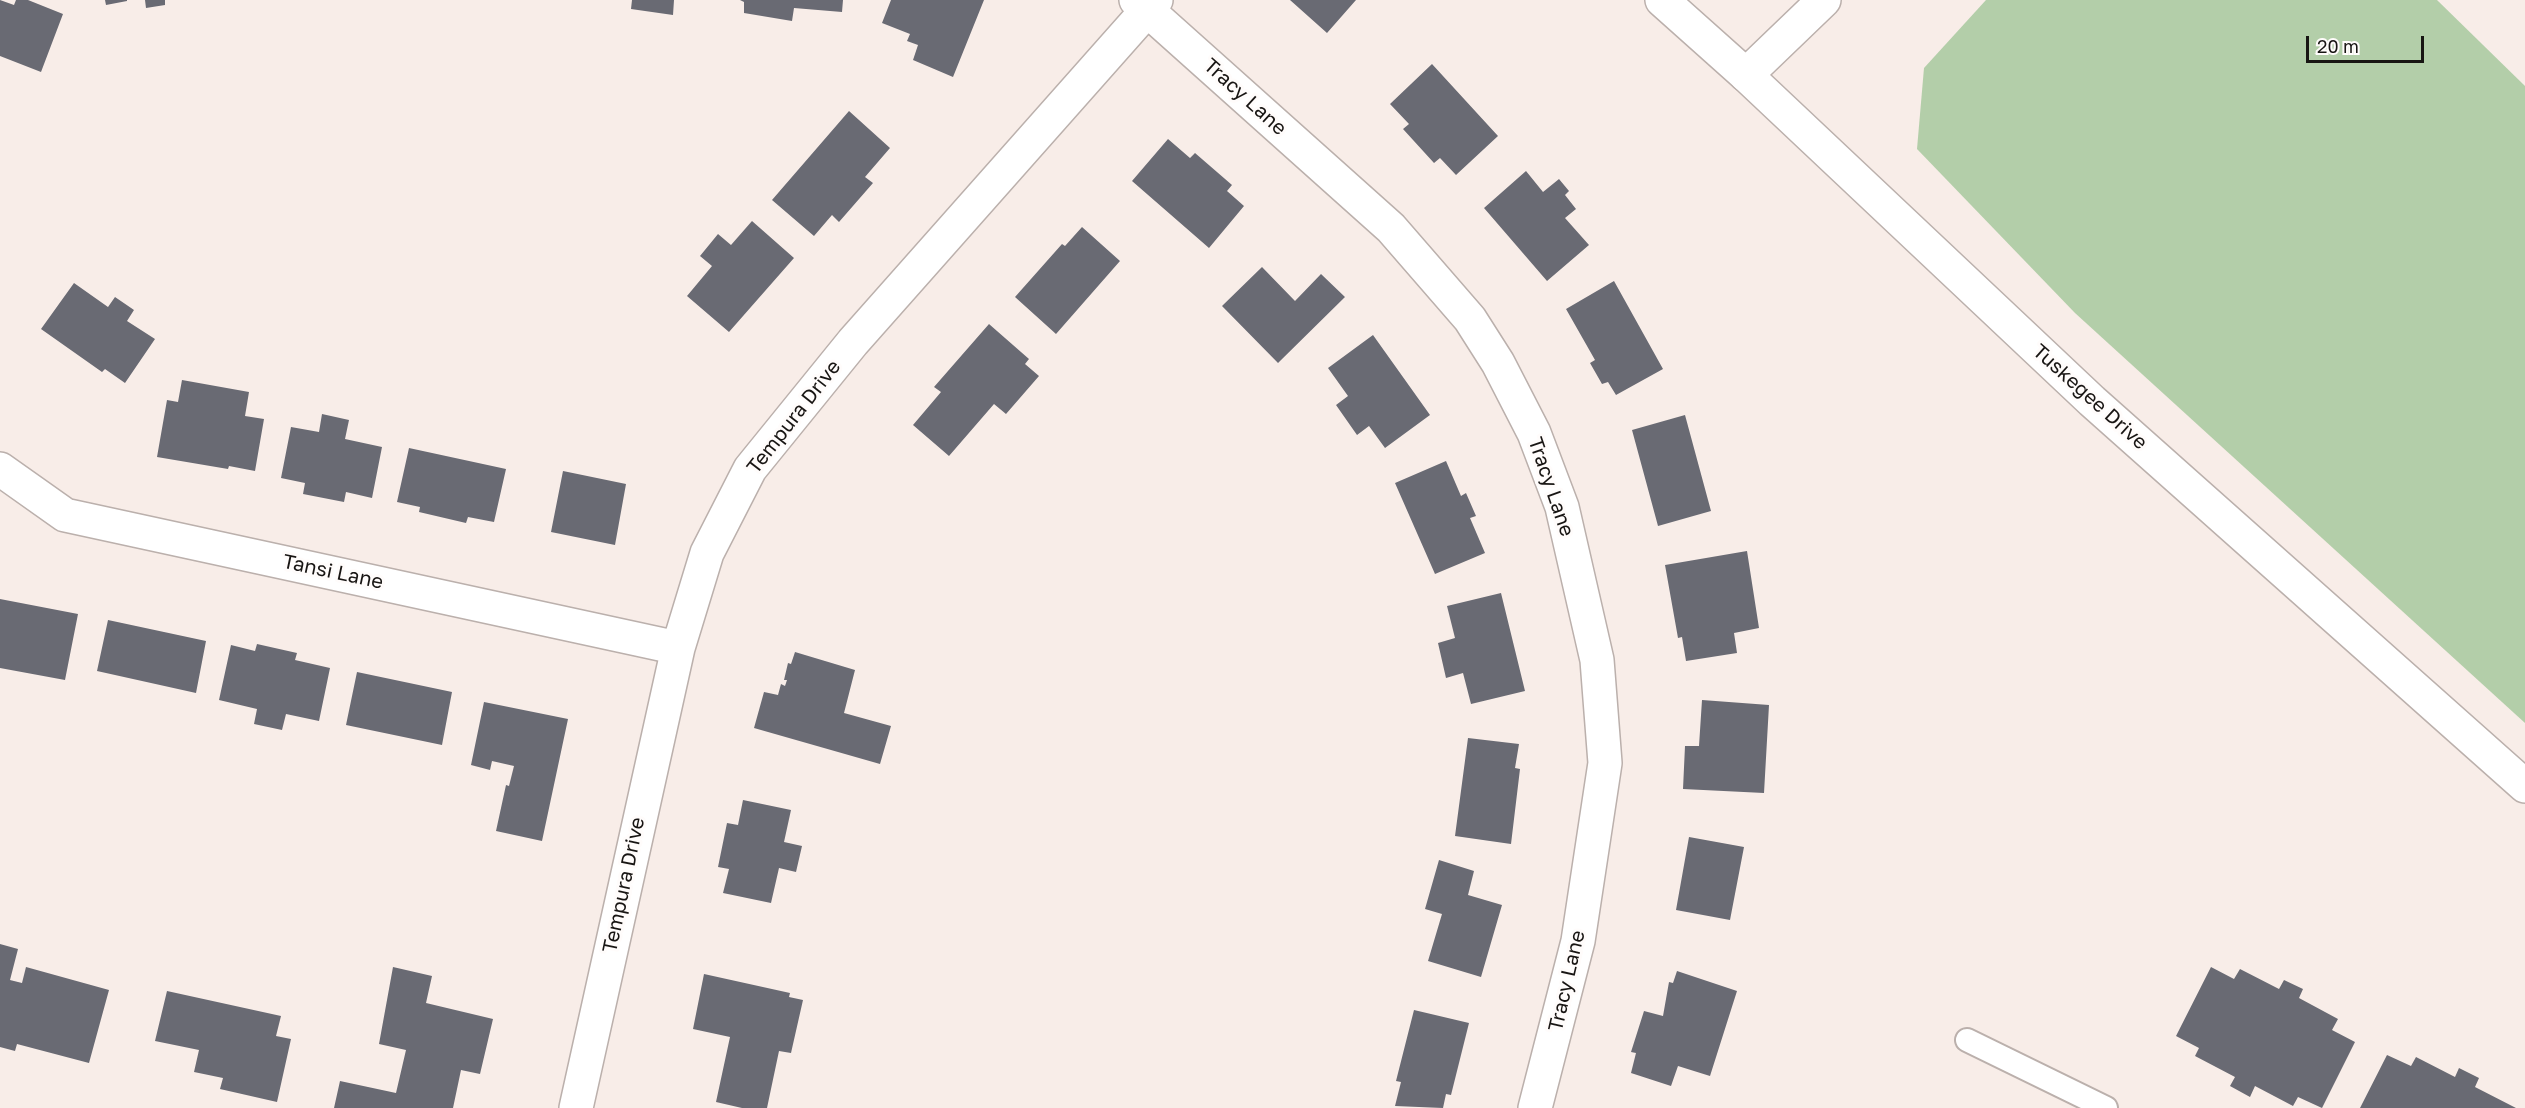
<!DOCTYPE html>
<style>
body{margin:0}
#map{position:relative;width:2525px;height:1108px;overflow:hidden;background:#f8ede8;font-family:"Golos Text",sans-serif}
canvas{display:block}
.scale{position:absolute;left:2306px;top:36px;width:118px;height:27px;box-sizing:border-box;border:3px solid #181513;border-top:0;padding-left:8px;font-size:18px;line-height:21px;white-space:nowrap;color:#181513;-webkit-text-stroke:4px #fffcfb;paint-order:stroke}
</style>
<div id="map">
<canvas width="2525" height="1108"></canvas>
<div class="scale">20 m</div>
</div>
<script>
const ctx = document.querySelector('canvas').getContext('2d');
ctx.lineJoin = 'round';
function fill(path, color) { ctx.fillStyle = color; ctx.fill(path, 'evenodd'); }
const toPath = rows => new Path2D(rows.map(r => 'M' + r).join(''));
function trace(path, color, width, dash) { ctx.strokeStyle = color; ctx.lineWidth = width; ctx.lineCap = dash ? 'butt' : 'round'; ctx.setLineDash(dash || []); ctx.stroke(path); }
function drawText(font, color, halo, rows, align = 'center') {
  ctx.font = font + ' "Golos Text",sans-serif'; ctx.lineWidth = 6; ctx.setLineDash([]); ctx.textBaseline = 'middle'; ctx.strokeStyle = halo; ctx.fillStyle = color; for (const [text, x, y, turn = 0] of rows) {
    ctx.save(); ctx.translate(x, y); ctx.rotate((+turn || 0) * Math.PI / 180); ctx.textAlign = isNaN(turn) ? turn : align; if (halo) ctx.strokeText(text, 0, 0); ctx.fillText(text, 0, 0); ctx.restore();
  }
}
const green = toPath([
 [1986,0,2437,0,2525,86,2525,723,2075,313,1917,149,1924,68]
]);
const building = toPath([
 [0,0,14,5,16,0,28,0,63,14,41,72,0,56],
 [105,0,127,0,127,1,106,5],
 [145,0,165,0,165,5,146,8],
 [632,0,674,0,673,15,631,9],
 [740,0,843,0,842,12,794,8,792,21,744,13,744,2],
 [891,0,984,0,953,77,913,60,918,45,907,41,910,34,882,23],
 [1290,0,1356,0,1327,33],
 [1432,64,1498,136,1456,175,1440,158,1434,163,1403,129,1409,124,1390,104],
 [849,111,890,148,865,177,873,183,839,222,832,215,814,236,772,200],
 [1168,139,1190,158,1195,153,1232,185,1227,191,1244,206,1209,248,1132,181],
 [1526,171,1543,192,1559,179,1569,191,1565,195,1576,209,1565,218,1589,245,1547,281,1484,208],
 [752,221,794,258,729,332,687,296,712,266,700,256,718,234,731,245],
 [1082,227,1120,261,1056,334,1015,297,1062,244,1065,246],
 [1262,267,1295,301,1321,274,1345,297,1278,363,1222,306],
 [1614,281,1663,369,1616,395,1608,382,1602,384,1590,363,1595,360,1566,309],
 [74,283,108,307,115,297,134,310,127,321,155,339,125,383,105,369,102,372,41,329],
 [989,324,1029,359,1025,364,1039,376,1006,414,994,404,949,456,913,425,941,392,934,387],
 [1373,335,1430,415,1385,448,1369,426,1357,435,1336,405,1348,396,1328,368],
 [182,380,249,392,245,416,264,419,255,471,229,466,228,469,157,457,167,400,178,402],
 [322,414,349,420,345,439,382,447,372,498,346,492,344,502,303,494,305,483,281,478,291,427,319,432],
 [1685,415,1711,511,1658,526,1632,430],
 [409,448,506,469,494,522,468,517,466,523,419,512,420,507,397,502],
 [1446,461,1461,496,1466,493,1476,516,1470,518,1485,553,1435,574,1395,483],
 [563,471,626,484,615,545,551,532],
 [1747,551,1759,628,1734,633,1737,653,1686,661,1682,637,1678,638,1665,565],
 [1501,593,1525,691,1471,704,1463,673,1446,678,1438,643,1455,638,1447,606],
 [0,599,78,614,65,680,0,668],
 [108,620,206,641,196,693,97,671],
 [257,644,297,653,295,660,330,668,319,721,286,714,282,730,254,724,257,709,219,700,231,645,255,651],
 [795,652,855,670,844,713,891,726,880,764,754,728,764,692,778,695,781,684,785,686,787,680,784,680,788,663,791,664],
 [357,672,452,692,442,745,346,725],
 [1702,700,1769,705,1764,793,1683,789,1685,746,1699,746],
 [484,702,568,719,542,841,496,831,506,785,509,786,514,766,492,761,490,770,471,765],
 [1468,738,1519,744,1515,768,1520,769,1511,844,1455,836],
 [743,800,791,810,784,842,802,846,796,872,779,868,771,903,723,893,729,869,718,867,727,823,738,825],
 [1689,837,1744,847,1730,920,1676,910],
 [1439,860,1474,871,1468,895,1502,905,1481,977,1428,961,1442,914,1425,909],
 [0,944,18,949,10,980,22,983,26,967,109,990,89,1063,17,1044,15,1051,0,1047],
 [393,967,432,976,426,1003,493,1019,480,1074,461,1070,453,1108,334,1108,340,1081,396,1093,406,1050,379,1044],
 [2211,967,2234,979,2240,969,2279,989,2284,980,2303,989,2299,998,2338,1019,2332,1030,2355,1042,2322,1108,2298,1097,2293,1106,2255,1086,2250,1097,2230,1086,2235,1077,2195,1056,2199,1048,2176,1036],
 [1677,971,1737,991,1710,1076,1678,1066,1671,1086,1631,1073,1636,1053,1631,1052,1644,1011,1663,1016,1669,982,1673,983],
 [704,974,790,993,789,997,803,1000,791,1053,779,1051,767,1108,742,1108,716,1102,730,1037,693,1029],
 [167,991,281,1016,276,1036,291,1039,277,1102,220,1089,223,1078,194,1072,199,1050,155,1041],
 [1414,1010,1469,1023,1451,1095,1446,1094,1443,1108,1395,1106,1401,1082,1396,1081],
 [2387,1055,2411,1066,2416,1057,2455,1077,2459,1068,2479,1078,2475,1087,2516,1108,2360,1108]
]);
const lane = toPath([
 [1967,1040,2106,1108]
]);
const street = toPath([
 [1136,0,1391,228,1470,319,1498,363,1534,433,1562,507,1597,660,1605,763,1578,941,1535,1108],
 [1746,75,1824,0],
 [0,469,65,515,678,648],
 [576,1108,678,648,707,553,750,469,853,342,1156,0]
]);
const secondary = toPath([
 [1662,0,1746,75,2092,401,2525,786]
]);
const streetNames = [
 ["Tracy Lane",1245,97,42],
 ["Tuskegee Drive",2090,397,42],
 ["Tempura Drive",794,417,-52],
 ["Tracy Lane",1551,487,71],
 ["Tansi Lane",333,572,12],
 ["Tempura Drive",624,885,-78],
 ["Tracy Lane",1567,981,-77]
];
fill(green, '#b3cea9');
fill(building, '#696a73');
trace(lane, '#bbb0ac', 26);
trace(street, '#bbb0ac', 36);
trace(secondary, '#bbb0ac', 36);
trace(lane, '#fff', 22);
trace(street, '#fff', 33);
trace(secondary, '#fff', 33);
drawText('20px', '#181513', '#fffcfb', streetNames);
</script>
